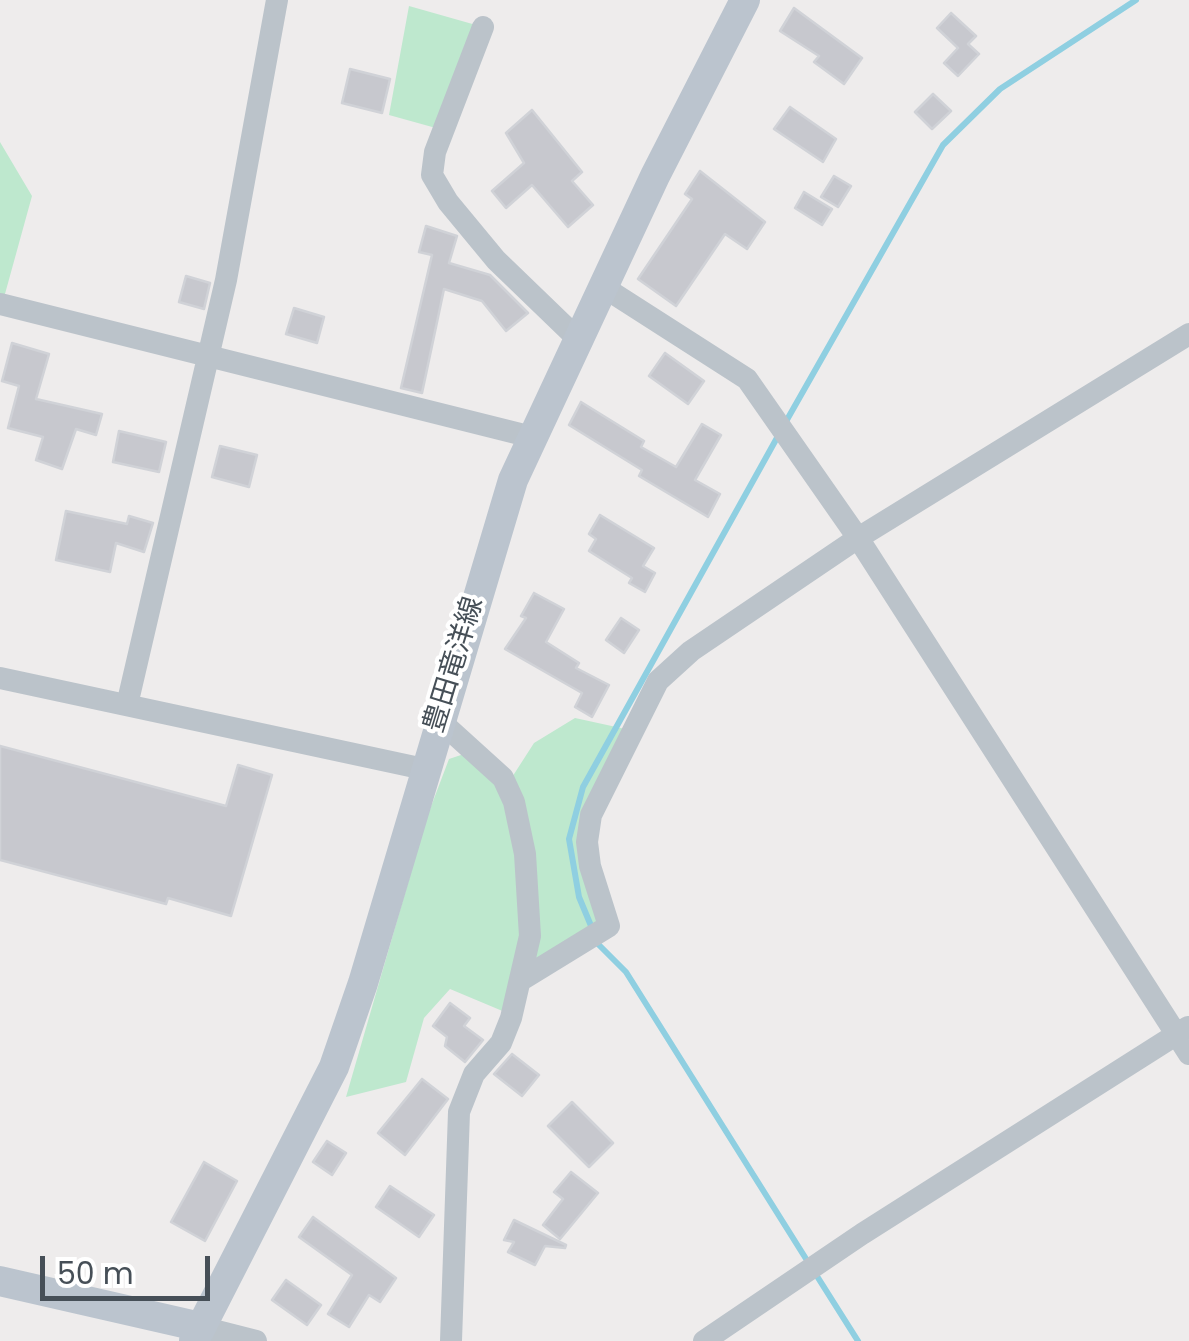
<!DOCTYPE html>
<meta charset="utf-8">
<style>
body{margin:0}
#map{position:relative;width:1189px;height:1341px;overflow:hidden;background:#eeecec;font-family:Poppins,sans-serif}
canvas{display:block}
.scale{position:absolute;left:40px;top:1256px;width:170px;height:45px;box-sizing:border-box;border:5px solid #464f57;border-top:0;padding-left:12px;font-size:30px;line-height:35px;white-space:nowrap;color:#464f57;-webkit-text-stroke:8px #fff;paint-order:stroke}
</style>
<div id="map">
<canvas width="1189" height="1341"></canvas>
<div class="scale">50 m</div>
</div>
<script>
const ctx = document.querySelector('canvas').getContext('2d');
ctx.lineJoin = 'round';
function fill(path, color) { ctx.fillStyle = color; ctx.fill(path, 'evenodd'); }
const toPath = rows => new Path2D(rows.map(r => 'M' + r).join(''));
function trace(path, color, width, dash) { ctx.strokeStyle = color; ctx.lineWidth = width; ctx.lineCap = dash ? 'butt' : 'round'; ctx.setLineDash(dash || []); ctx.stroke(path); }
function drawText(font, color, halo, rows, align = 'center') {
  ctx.font = font + ' Poppins,"Noto Sans JP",sans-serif'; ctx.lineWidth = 8; ctx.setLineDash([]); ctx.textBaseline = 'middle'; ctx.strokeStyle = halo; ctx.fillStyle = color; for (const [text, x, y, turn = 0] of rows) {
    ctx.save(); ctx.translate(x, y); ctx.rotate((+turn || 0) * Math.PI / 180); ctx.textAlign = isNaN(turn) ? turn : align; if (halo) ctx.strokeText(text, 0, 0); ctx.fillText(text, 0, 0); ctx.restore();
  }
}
const green = toPath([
 [409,6,483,27,443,130,389,115],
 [0,142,32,196,0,312],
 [575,718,630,730,588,837,606,918,521,979,512,1015,450,989,424,1018,406,1082,346,1097,427,817,449,759,473,751,507,785,534,743]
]);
const stream = toPath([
 [784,425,943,145,1000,89,1136,0],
 [778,436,583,787,569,839,579,897,599,945,626,972,808,1262],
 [815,1273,858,1341]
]);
const building = toPath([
 [794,8,862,58,844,84,814,62,819,56,780,31,794,8],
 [951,13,976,36,968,44,979,54,958,76,944,63,958,48,937,28,951,13],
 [350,69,390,79,382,113,342,103,350,69],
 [933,94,951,111,932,129,915,112,933,94],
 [790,107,836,139,823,162,774,129,790,107],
 [532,110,582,172,572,181,593,205,568,227,532,185,506,208,492,191,524,163,506,133,532,110],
 [700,171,765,222,747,249,725,234,676,306,638,279,692,199,685,194,700,171],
 [834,176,851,186,838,207,821,197,834,176],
 [804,192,832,209,822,225,795,208,804,192],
 [426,226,457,236,449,263,490,275,528,313,506,331,482,301,444,289,422,393,401,388,432,255,419,252,426,226],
 [186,276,210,283,204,309,179,302,186,276],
 [294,308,324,317,317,343,286,334,294,308],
 [12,343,49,354,36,399,102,414,96,435,76,429,62,469,36,460,43,437,8,428,19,386,2,381,12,343],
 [665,353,704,381,688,404,649,376,665,353],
 [581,402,644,441,641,447,676,467,702,424,721,435,695,480,720,494,708,517,639,476,642,470,569,425,581,402],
 [119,431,166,442,159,472,113,462,119,431],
 [220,446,257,455,249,487,212,477,220,446],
 [66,511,127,524,129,516,153,523,144,552,116,543,110,572,56,560,66,511],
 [600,515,654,548,643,566,655,573,645,592,629,583,632,578,589,551,596,539,589,534,600,515],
 [534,593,564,609,546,642,579,663,576,668,609,685,592,717,575,707,582,693,505,649,526,618,521,616,534,593],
 [621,618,639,630,624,653,606,640,621,618],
 [0,746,226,806,238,765,272,775,231,916,168,898,166,904,0,860,0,746],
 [450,1003,470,1018,464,1026,483,1040,465,1062,445,1046,447,1037,433,1026,450,1003],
 [512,1054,539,1075,522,1096,494,1074,512,1054],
 [422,1079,448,1099,405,1155,378,1133,422,1079],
 [572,1102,613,1143,589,1167,548,1126,572,1102],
 [327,1141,346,1153,332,1175,313,1162,327,1141],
 [204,1162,237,1181,205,1241,171,1222,204,1162],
 [571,1172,598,1193,560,1239,543,1225,563,1199,554,1192,571,1172],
 [390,1186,434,1215,419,1237,376,1207,390,1186],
 [313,1217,396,1278,380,1302,369,1295,349,1327,328,1314,352,1275,299,1237,313,1217],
 [514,1220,566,1245,565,1248,545,1246,535,1265,508,1252,514,1242,504,1240,514,1220],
 [286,1280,321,1305,307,1325,272,1300,286,1280]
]);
const street = toPath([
 [483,27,435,152,432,175,448,202,496,260,581,342],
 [605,288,747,379,858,538,1189,1054],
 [0,304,532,437],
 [0,678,424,769],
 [127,705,226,280,277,0],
 [439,720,503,778,514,802,525,854,530,936,511,1018,501,1043,474,1074,459,1112,451,1341],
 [521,980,609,926,590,866,587,842,591,815,658,681,691,651,858,538,1189,334],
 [201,1327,256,1341],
 [704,1341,862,1234,1188,1027]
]);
const secondary = toPath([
 [0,1281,201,1327],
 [194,1341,334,1067,363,983,513,480,655,176,745,0]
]);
const streetNames = [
 ["豊田竜洋線",455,665,-73]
];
fill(green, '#bee8ce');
trace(stream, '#8fcfe1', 6);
fill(building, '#c7c8ce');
trace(building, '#d0d2d7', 2.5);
trace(street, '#bbc3ca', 22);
trace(secondary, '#bbc4ce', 30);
drawText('28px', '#464f57', '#fff', streetNames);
</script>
